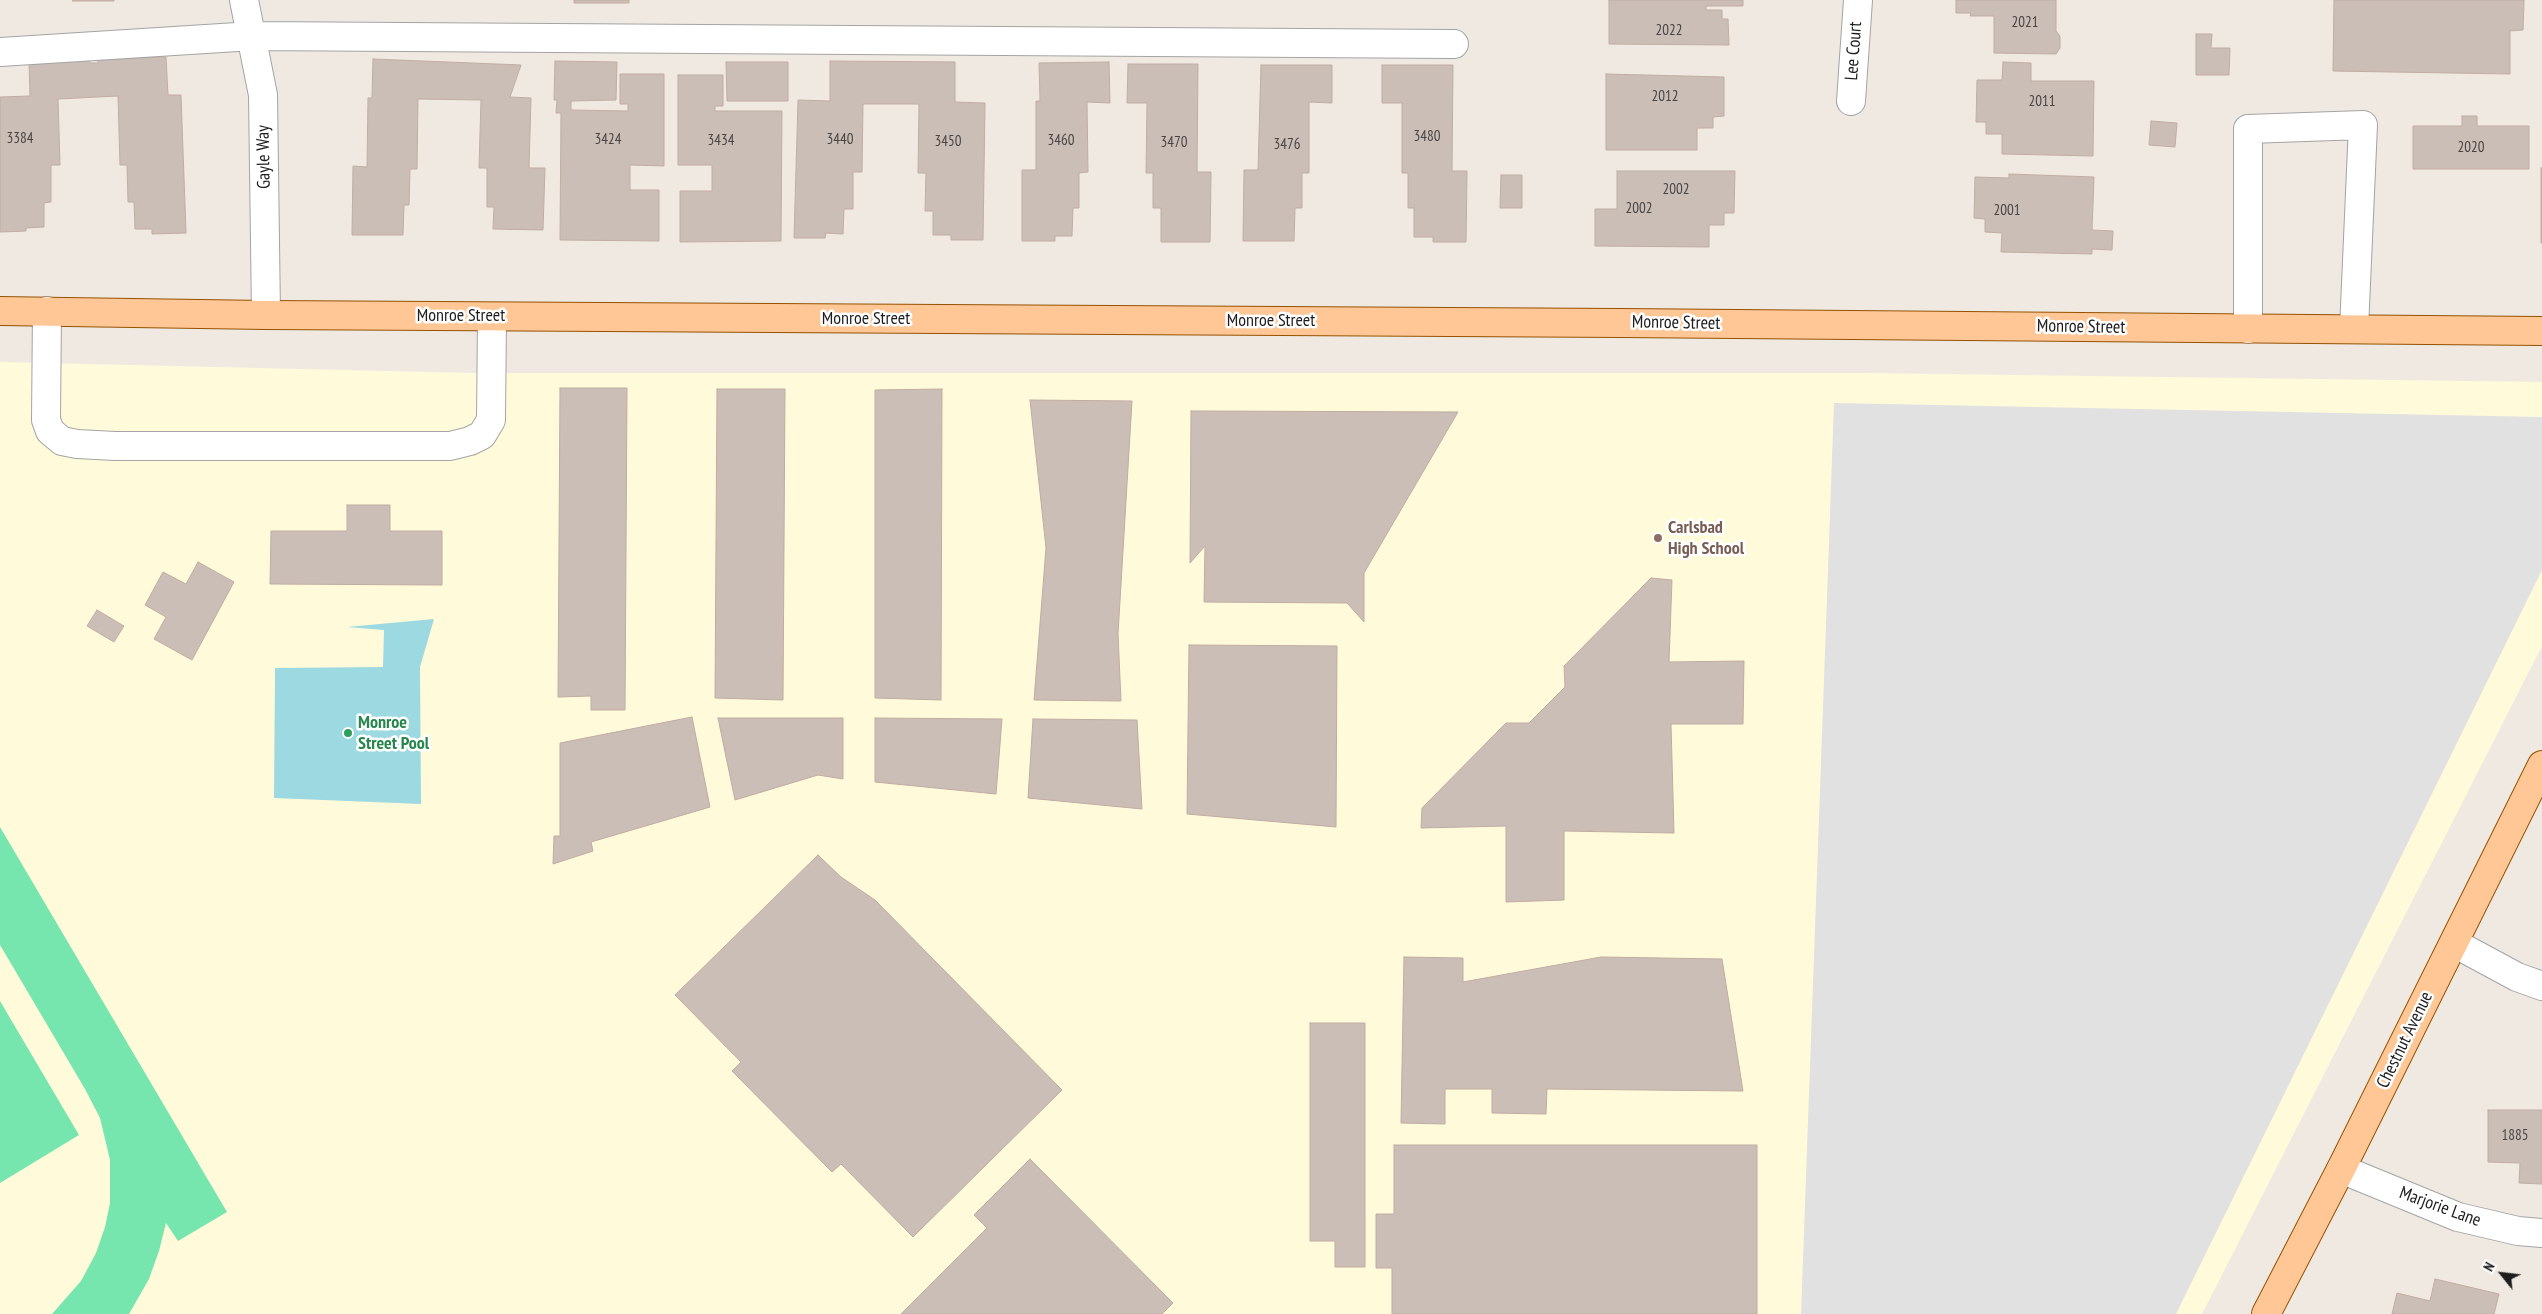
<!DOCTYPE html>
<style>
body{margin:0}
#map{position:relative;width:2542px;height:1314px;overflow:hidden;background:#efe9e1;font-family:"PT Sans Narrow",sans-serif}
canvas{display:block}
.north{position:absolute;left:2477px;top:1249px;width:50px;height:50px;-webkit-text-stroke:4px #fff;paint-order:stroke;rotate:299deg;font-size:14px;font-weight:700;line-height:20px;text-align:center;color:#1d1d1d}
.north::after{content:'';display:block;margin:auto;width:18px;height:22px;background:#1d1d1d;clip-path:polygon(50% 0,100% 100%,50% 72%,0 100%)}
</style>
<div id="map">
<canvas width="2542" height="1314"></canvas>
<div class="north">N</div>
</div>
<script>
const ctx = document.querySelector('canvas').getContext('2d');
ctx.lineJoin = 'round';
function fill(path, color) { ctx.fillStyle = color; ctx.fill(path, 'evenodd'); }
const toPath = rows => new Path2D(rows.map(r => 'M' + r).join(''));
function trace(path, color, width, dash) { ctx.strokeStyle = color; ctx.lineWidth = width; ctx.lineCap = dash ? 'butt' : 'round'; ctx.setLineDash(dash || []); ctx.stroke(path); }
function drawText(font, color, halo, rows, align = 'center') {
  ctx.font = font + ' "PT Sans Narrow",sans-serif'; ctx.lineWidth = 5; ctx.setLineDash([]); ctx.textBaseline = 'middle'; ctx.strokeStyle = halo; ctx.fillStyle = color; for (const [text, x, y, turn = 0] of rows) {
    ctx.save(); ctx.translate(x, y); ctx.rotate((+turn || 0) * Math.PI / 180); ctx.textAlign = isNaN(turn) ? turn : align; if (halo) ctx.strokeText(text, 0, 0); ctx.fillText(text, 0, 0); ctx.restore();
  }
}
const education = toPath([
 [0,362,473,373,1864,373,2542,382,2542,646,2202,1314,0,1314]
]);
const pitch = toPath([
 [0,827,227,1212,178,1241,166,1223,159,1251,149,1279,129,1314,52,1314,81,1281,96,1253,105,1227,110,1203,110,1160,100,1118,85,1089,0,945],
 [0,1001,79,1135,0,1183]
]);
const parking = toPath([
 [1834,403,2542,417,2542,570,2176,1314,1801,1314]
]);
const water = toPath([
 [434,619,420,667,421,804,274,798,275,668,383,667,384,630,347,627]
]);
const building = toPath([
 [73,0,114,0,114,1,72,1,73,0],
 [574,0,629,0,629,3,574,3,574,0],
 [1609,0,1743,0,1743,6,1706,6,1706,10,1722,10,1722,19,1728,19,1729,45,1609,44,1609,0],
 [1956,0,2056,0,2056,31,2060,36,2060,48,2056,54,1994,53,1994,16,1970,16,1971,13,1956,13,1956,0],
 [2334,0,2524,0,2523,30,2510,31,2510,74,2333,71,2334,0],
 [2196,34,2212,34,2211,48,2230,48,2229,75,2196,75,2196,34],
 [89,56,90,63,98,63,98,59,166,57,168,95,181,95,186,233,152,234,152,229,135,229,134,202,128,202,127,165,120,165,118,96,58,99,60,165,51,165,51,202,44,203,44,227,26,228,26,231,0,232,0,97,30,96,29,59,89,56],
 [373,59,521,65,510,97,531,98,529,168,545,168,543,230,493,229,494,207,487,207,487,168,479,168,481,100,418,99,417,169,410,169,409,205,404,205,403,235,352,235,353,166,367,167,368,98,372,98,373,59],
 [555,61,617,62,616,100,571,101,571,110,628,111,628,104,620,104,620,74,664,74,664,166,630,165,630,190,659,190,659,241,560,240,561,113,556,113,557,100,554,100,555,61],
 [830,61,955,62,955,102,985,103,983,240,951,240,951,235,933,235,933,211,925,211,926,173,918,173,919,104,863,104,862,172,853,172,853,209,844,209,843,234,826,233,825,238,794,238,798,100,830,101,830,61],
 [726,62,788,62,788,101,727,101,726,62],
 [1109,62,1110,103,1087,102,1088,172,1079,173,1079,208,1073,208,1072,236,1055,236,1055,241,1022,241,1022,170,1036,170,1036,101,1040,101,1039,63,1109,62],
 [2003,62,2031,63,2031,81,2094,81,2093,156,2002,154,2002,134,1986,134,1986,122,1976,122,1977,80,2002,80,2003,62],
 [1128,64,1198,64,1197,172,1211,172,1210,242,1161,242,1161,208,1153,208,1153,173,1146,173,1147,103,1127,103,1128,64],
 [1261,65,1332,65,1332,103,1309,102,1309,173,1302,173,1302,208,1295,208,1294,241,1243,241,1244,170,1258,170,1261,65],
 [1382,65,1453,65,1452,171,1467,171,1466,242,1433,242,1433,237,1414,237,1414,208,1408,208,1408,173,1402,173,1402,103,1382,103,1382,65],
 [1606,74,1724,77,1724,116,1713,117,1713,128,1697,128,1697,150,1606,150,1606,74],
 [678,75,723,75,723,106,715,106,715,111,782,111,781,241,680,242,680,191,712,191,712,165,678,165,678,75],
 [2462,116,2477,116,2477,126,2529,126,2529,169,2413,169,2413,126,2462,126,2462,116],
 [2151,121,2177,123,2175,147,2149,145,2151,121],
 [2541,168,2542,168,2542,243,2541,243,2541,168],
 [1617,171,1735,171,1734,213,1724,213,1724,225,1709,225,1709,247,1595,246,1595,209,1617,209,1617,171],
 [2009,174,2094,177,2092,230,2113,231,2112,250,2092,249,2092,254,2001,252,2002,233,1985,232,1985,219,1974,218,1975,177,2009,178,2009,174],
 [1501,175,1522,175,1522,208,1500,208,1501,175],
 [560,388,627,388,625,710,591,710,591,696,558,697,560,388],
 [717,389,785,389,783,700,715,698,717,389],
 [942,389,941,700,875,698,875,390,942,389],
 [1030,400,1132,401,1118,634,1121,701,1034,700,1046,548,1030,400],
 [1191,411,1458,412,1364,573,1364,622,1347,603,1204,602,1205,546,1190,563,1191,411],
 [347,505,390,505,390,531,442,531,442,585,270,584,271,531,347,531,347,505],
 [198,562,234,582,192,660,154,639,166,617,145,605,163,572,186,584,198,562],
 [1651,578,1672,580,1669,662,1744,661,1743,724,1671,724,1674,833,1564,831,1564,900,1506,902,1506,826,1421,828,1422,808,1506,723,1529,723,1565,687,1564,666,1651,578],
 [97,610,124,626,114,642,87,626,97,610],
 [1189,645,1337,646,1336,827,1187,814,1189,645],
 [692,717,710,807,591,842,593,851,553,864,554,836,560,836,560,743,692,717],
 [718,718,843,718,843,779,818,775,735,800,718,718],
 [875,718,1002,719,996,794,875,782,875,718],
 [1033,719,1137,720,1142,809,1028,798,1033,719],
 [818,855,841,877,875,900,1062,1090,913,1237,841,1164,832,1172,732,1071,741,1062,675,995,818,855],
 [1404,957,1463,958,1463,982,1601,957,1722,959,1743,1091,1547,1089,1546,1114,1492,1113,1492,1089,1445,1089,1445,1124,1401,1123,1404,957],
 [1310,1023,1365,1023,1365,1267,1335,1267,1335,1241,1310,1241,1310,1023],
 [2488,1110,2542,1110,2542,1184,2519,1183,2520,1163,2488,1162,2488,1110],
 [1394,1145,1757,1145,1757,1314,1392,1314,1392,1268,1376,1268,1376,1214,1394,1214,1394,1145],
 [1030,1159,1173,1303,1162,1314,901,1314,987,1228,974,1215,1030,1159],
 [2435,1279,2499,1294,2494,1314,2392,1314,2397,1293,2430,1301,2435,1279]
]);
const minor = toPath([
 [244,0,263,95,266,315],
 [0,52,253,36,1454,44],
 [1851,101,1858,0],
 [47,311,46,420,50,431,62,441,77,444,115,446,450,446,470,441,482,435,491,420,492,317],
 [2248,329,2248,129,2363,125,2354,329],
 [2454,943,2517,977,2542,986],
 [2341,1169,2458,1217,2518,1231,2542,1233]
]);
const major = toPath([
 [0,311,266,315,1621,323,2542,331],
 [2266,1314,2341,1169,2542,765]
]);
const markers = [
 [1658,538,5,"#8d6e63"],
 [348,733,5,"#2e9e5b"]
];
const numberNames = [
 ["2021",2025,23],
 ["2022",1669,31],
 ["2012",1665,97],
 ["2011",2042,102],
 ["3480",1427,137],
 ["3384",20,139],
 ["3424",608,140],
 ["3440",840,140],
 ["3434",721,141],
 ["3460",1061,141],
 ["3450",948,142],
 ["3470",1174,143],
 ["3476",1287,145],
 ["2020",2471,148],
 ["2002",1676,190],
 ["2002",1639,209],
 ["2001",2007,211],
 ["1885",2515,1136]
];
const streetNames = [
 ["Lee Court",1854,51,-86],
 ["Gayle Way",264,157,-91],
 ["Monroe Street",461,316],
 ["Monroe Street",866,319],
 ["Monroe Street",1271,321],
 ["Monroe Street",1676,323,1],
 ["Monroe Street",2081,327,1],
 ["Chestnut Avenue",2405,1040,-64],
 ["Marjorie Lane",2440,1207,20]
];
const educationNames = [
 ["Carlsbad",1668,528],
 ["High School",1668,549]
];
const leisureNames = [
 ["Monroe",358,723],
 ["Street Pool",358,744]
];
fill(education, '#fffbda');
fill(pitch, '#77e6ae');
fill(parking, '#e1e1e1');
fill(water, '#9dd9e1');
fill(building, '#cbbeb7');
trace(building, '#c2aca2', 1);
trace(minor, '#a4a4a4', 30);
trace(major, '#955200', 30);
trace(minor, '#fff', 28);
trace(major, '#ffc696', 28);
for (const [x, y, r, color] of markers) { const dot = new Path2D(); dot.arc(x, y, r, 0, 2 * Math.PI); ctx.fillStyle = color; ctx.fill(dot); trace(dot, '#fff', 2); }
drawText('15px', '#484544', null, numberNames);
drawText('18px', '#1d1d1d', '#fff', streetNames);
drawText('bold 18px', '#785e54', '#fff', educationNames, 'left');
drawText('bold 18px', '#27864d', '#fff', leisureNames, 'left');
</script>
